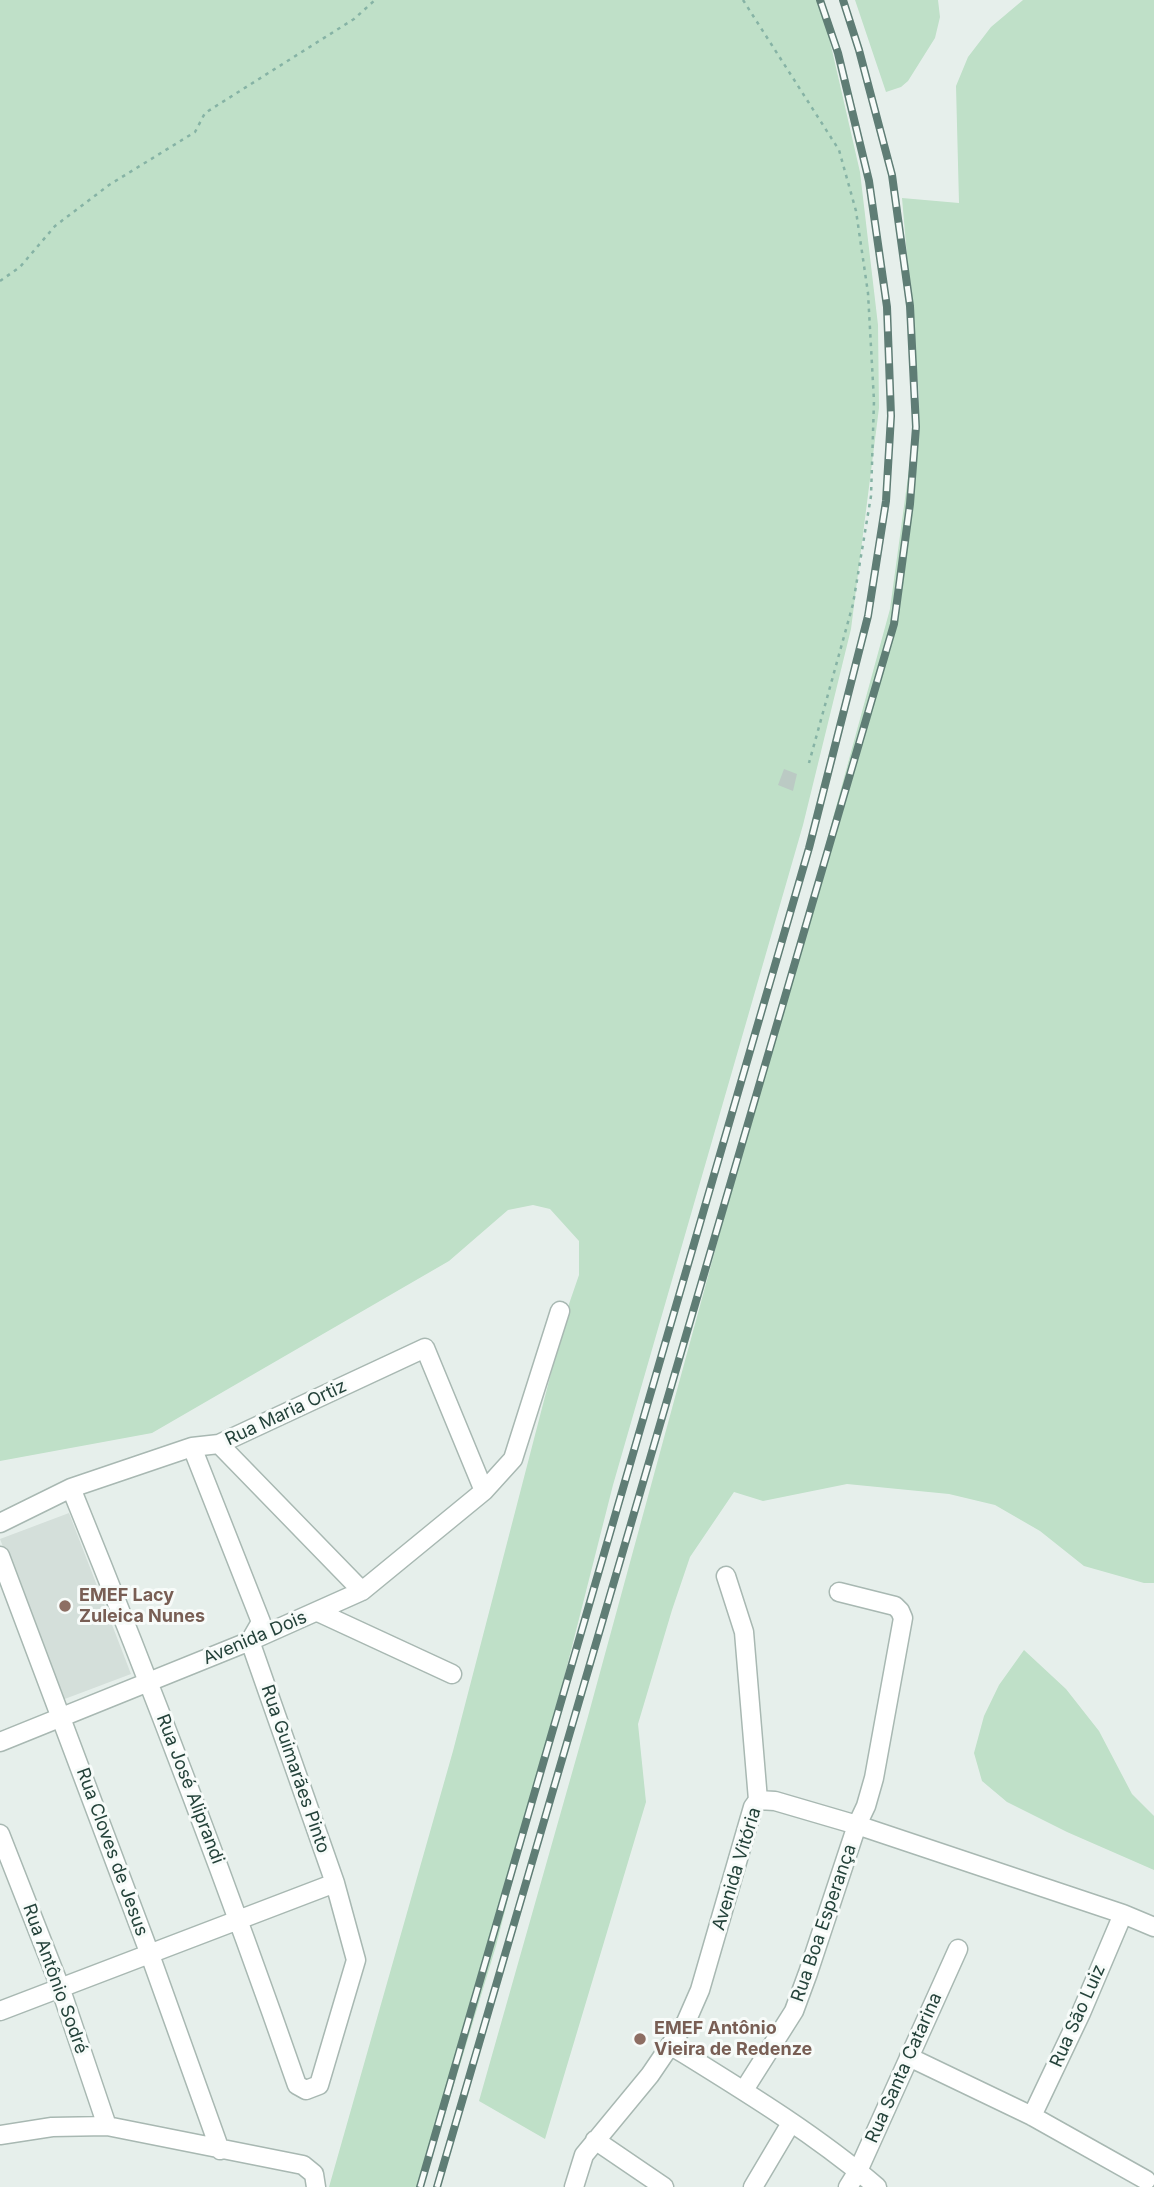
<!DOCTYPE html>
<html>
<head>
<meta charset="utf-8">
<style>
	body { margin:0 }
	canvas { display:block; background:#e6efeb }
</style>
</head>
<body>
<canvas width="1154" height="2187"></canvas>
<script>
const ctx = document.querySelector('canvas').getContext('2d');
ctx.lineJoin = 'round';
function fillPath(path, color) {
  ctx.fillStyle = color;
  ctx.fill(path, 'evenodd');
}
function trace(path, color, width, dash) {
  ctx.strokeStyle = color;
  ctx.lineWidth = width;
  ctx.lineCap = dash ? 'butt' : 'round';
  ctx.setLineDash(dash || []);
  ctx.stroke(path);
}
function write(font, color, halo, rows, align = 'center') {
  ctx.font = font + ' Inter,sans-serif';
  ctx.lineWidth = 6;
  ctx.setLineDash([]);
  ctx.textBaseline = 'middle';
  ctx.strokeStyle = halo;
  ctx.fillStyle = color;
  for (const [text, x, y, turn = 0] of rows) {
    ctx.save();
    ctx.translate(x, y);
    ctx.rotate((+turn || 0) * Math.PI / 180);
    ctx.textAlign = isNaN(turn) ? turn : align;
    if (halo) ctx.strokeText(text, 0, 0);
    ctx.fillText(text, 0, 0);
    ctx.restore();
  }
}
fillPath(new Path2D(`
	M69 1513 131 1674 62 1700 0 1539Z`), '#d4dfda');
fillPath(new Path2D(`
	M0 0H817L829 37 860 172 878 325 879 408 851 629 803 825 613 1485 496 1946 423 2187H329L453 1751 569 1304 579 1275V1241L550 1209 533 1205 508 1210 449 1261 152 1433 0 1461Z
	M855 0H938L940 17 935 38 908 81 901 87 886 92Z
	M1023 0H1154V1583H1144L1084 1566 1040 1531 995 1505 949 1494 847 1484 763 1501 734 1492 690 1557 672 1610 638 1724 646 1802 545 2139 479 2101 587 1720 890 609 919 396 902 198 959 203 956 86 968 57 991 27Z
	M1024 1650 1066 1689 1099 1731 1132 1794 1154 1816V1870L1067 1832 1007 1802 982 1781 974 1753 984 1716 999 1685Z`), '#bfe0c8');
fillPath(new Path2D(`
	M784 769 797 774 793 791 778 785Z`), '#bbcac4');
const street = new Path2D(`
	M219 1444 362 1591
	M71 1488C151 1685 227 1884 297 2085L306 2090 319 2085 356 1960 335 1883 250 1641 261 1622 192 1447
	M0 1523 71 1488 192 1447 219 1444 425 1348 484 1491
	M0 1556 149 1952 220 2150
	M726 1576 744 1632 758 1800
	M318 1612 452 1674
	M0 1742 250 1641 362 1591 484 1491 513 1459 560 1311
	M758 1800 775 1801 857 1825 1123 1914 1154 1927
	M0 1834 60 1987 107 2126
	M0 2011 335 1883
	M670 2045C741 2089 814 2133 877 2187
	M909 2057 1032 2116 1146 2180
	M744 2090 794 2011 808 1973 857 1825 866 1806 874 1778 903 1618 900 1611 895 1606 839 1592
	M1032 2116 1081 2013 1123 1914
	M0 2135 52 2127 107 2126 303 2165 314 2174 316 2187
	M595 2140 664 2187
	M574 2187 584 2155 650 2075 686 2022 700 1990 753 1807 758 1800
	M753 2187 791 2123
	M848 2187 858 2171 958 1949`);
trace(street, '#a8b8b2', 21);
trace(new Path2D(`
	M743 0 839 150 856 211 868 293 874 401 871 496 853 604 809 763
	M0 281 20 267 55 226 109 185 195 132 205 113 354 19 375 0`), '#86b3a5', 2.5, [3.5, 5]);
trace(street, '#fff', 18);
const rail = new Path2D(`
	M420 2187 809 848 868 616 886 501 891 416 887 307 869 181 838 53 820 0
	M437 2187 894 624 910 504 916 427 910 306 892 175 859 50 843 0`);
trace(rail, '#5f7d75', 8);
trace(rail, '#f7fbf9', 5, [16]);
for (const [x, y, r, color] of [
	[65,1606,7,"#8d6e63"],
	[640,2039,7,"#8d6e63"]
]) {
  const dot = new Path2D();
  dot.arc(x, y, r, 0, 2 * Math.PI);
  ctx.fillStyle = color;
  ctx.fill(dot);
  trace(dot, '#f7fbf9', 2.5);
}
write('18px', '#24423a', '#f7fbf9', [
	["Rua Maria Ortiz",286,1413,-25],
	["Avenida Dois",255,1638,-23],
	["Rua Guimarães Pinto",295,1769,71],
	["Rua José Aliprandi",190,1789,69],
	["Rua Cloves de Jesus",112,1852,70],
	["Avenida Vitória",737,1869,-73],
	["Rua Boa Esperança",824,1923,-71],
	["Rua Antônio Sodré",55,1979,70],
	["Rua São Luiz",1078,2016,-66],
	["Rua Santa Catarina",904,2068,-66]
]);
write('bold 18px', '#785e54', '#f7fbf9', [
	["EMEF Lacy",79,1596],
	["Zuleica Nunes",79,1617],
	["EMEF Antônio",654,2029],
	["Vieira de Redenze",654,2050]
], 'left');
</script>
</body>
</html>
